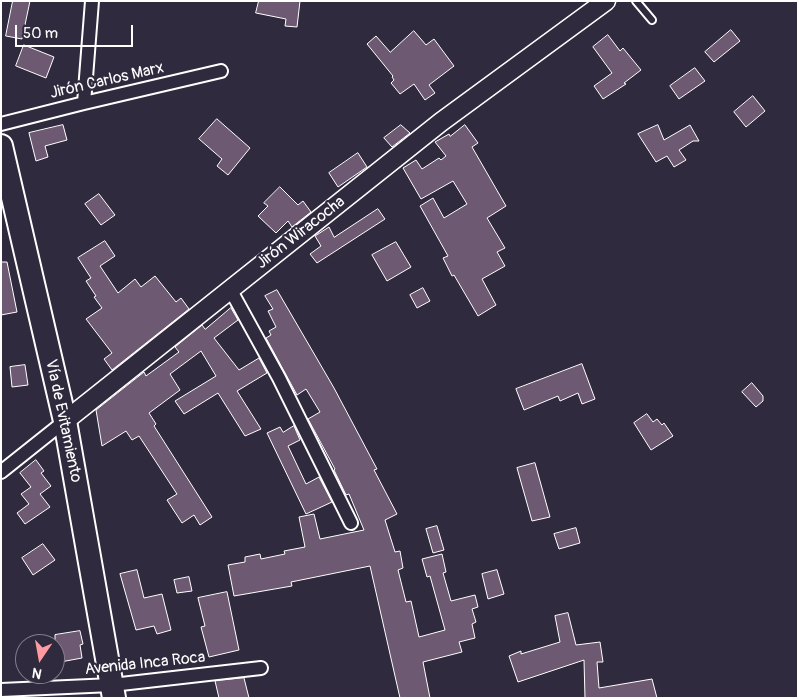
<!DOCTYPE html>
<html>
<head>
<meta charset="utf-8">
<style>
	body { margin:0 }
	#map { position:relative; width:799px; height:699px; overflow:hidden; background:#2f2a3d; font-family:Pangolin,sans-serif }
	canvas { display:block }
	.frame { position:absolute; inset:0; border:2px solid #fff; pointer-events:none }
	.north { position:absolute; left:15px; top:634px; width:50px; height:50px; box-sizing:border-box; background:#2f2a3d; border:1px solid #827f8b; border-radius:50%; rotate:192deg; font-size:14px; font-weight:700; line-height:20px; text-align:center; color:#fff }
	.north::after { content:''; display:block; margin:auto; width:18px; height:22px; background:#ff9aa2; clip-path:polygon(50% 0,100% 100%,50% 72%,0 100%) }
	.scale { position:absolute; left:15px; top:25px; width:118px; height:22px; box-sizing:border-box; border:2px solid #fff; border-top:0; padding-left:6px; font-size:15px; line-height:18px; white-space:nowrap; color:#fff; -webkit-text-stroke:4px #2f2a3d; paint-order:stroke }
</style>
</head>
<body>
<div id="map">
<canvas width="799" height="699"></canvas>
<div class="frame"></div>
<div class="north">N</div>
<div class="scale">50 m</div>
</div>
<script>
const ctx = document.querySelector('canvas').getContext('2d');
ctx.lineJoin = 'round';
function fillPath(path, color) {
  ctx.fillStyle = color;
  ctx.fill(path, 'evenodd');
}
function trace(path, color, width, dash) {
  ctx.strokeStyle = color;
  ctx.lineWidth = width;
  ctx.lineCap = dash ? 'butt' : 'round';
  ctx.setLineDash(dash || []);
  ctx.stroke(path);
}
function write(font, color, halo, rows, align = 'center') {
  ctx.font = font + ' Pangolin,sans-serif';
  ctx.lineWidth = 4.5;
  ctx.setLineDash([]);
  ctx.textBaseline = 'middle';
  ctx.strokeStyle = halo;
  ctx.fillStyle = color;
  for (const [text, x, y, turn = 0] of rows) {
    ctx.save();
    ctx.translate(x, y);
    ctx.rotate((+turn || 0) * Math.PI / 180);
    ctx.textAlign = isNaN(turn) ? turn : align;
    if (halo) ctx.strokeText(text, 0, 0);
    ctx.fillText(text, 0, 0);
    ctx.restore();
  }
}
const building = new Path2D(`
	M13 1H30L22 39 6 36Z
	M259 1H300L297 27 285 26 286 19 256 13Z
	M731 30 740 41 714 62 705 52Z
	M414 31 426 45 434 39 454 66 429 85 435 93 425 100 414 84 400 94 391 83 394 80 392 77 393 76 367 44 376 36 390 52Z
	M608 35 620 51 623 48 641 70 624 83 626 84 603 99 594 86 612 73 593 47Z
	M24 45 54 57 46 78 16 66Z
	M695 68 705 81 679 99 670 86Z
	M753 96 765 111 746 127 734 112Z
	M217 119 250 148 228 175 217 166 222 159 199 139Z
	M63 125 67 140 45 146 48 157 36 161 29 133Z
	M401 125 410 133 392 147 384 138Z
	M465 125 478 143 472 147 506 206 487 218 505 248 497 252 505 266 482 279 496 305 478 316 454 275 452 276 443 258 448 256 420 206 433 198 444 218 467 204 453 181 421 199 403 168 416 160 422 169 439 158 441 160 446 156 435 142 449 134 450 136Z
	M658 125 664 140 690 125 699 141H693L679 150 686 160 674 167 667 156 656 162 638 134Z
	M358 153 367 167 338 187 329 173Z
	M280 187 298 205 303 201 311 212 292 227 288 221 276 233 258 216 268 206 264 203Z
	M99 194 115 215 101 225 85 204Z
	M378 209 385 219 317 263 310 254 321 246 315 236 329 227 334 237Z
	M105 241 115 256 100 266 118 293 135 279 141 287 155 276 176 302 181 298 189 309 112 370 104 359 112 353 86 319 102 308 94 297 96 296 86 281 91 278 78 258Z
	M396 242 411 267 387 281 372 255Z
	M1 262H7L17 312 1 315Z
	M423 288 430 301 417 308 410 295Z
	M277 290 334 388 377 469 374 470 397 514 385 520 395 552 400 551 403 568 398 570 406 602 411 601 419 637 445 630 430 576 427 577 422 559 442 554 446 572 443 573 451 601 475 595 478 607 472 609 476 622 472 624 475 638 459 642 462 652 423 662 430 698H400L370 566 291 582 292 586 234 596 228 565 245 562V557L260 554 261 559 285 554 284 551 305 547 299 517 314 514 320 539 364 530 349 494 346 495 334 470 335 469 308 419 320 412 306 389 297 395 266 338 271 335 269 331 276 327 268 311 273 309 265 296Z
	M231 308 238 320 214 338 239 370 259 358 267 373 237 391 261 429 245 436 218 393 184 414 175 401 216 376 201 351 170 374 180 390 149 413 156 424 154 426 212 517 200 525 194 515 182 523 167 500 177 494 139 436 132 440 126 431 102 446 96 410 144 372 146 376 179 352 175 347 202 325 205 329Z
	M582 364 595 399 582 404 578 393 560 401 558 396 524 410 516 389Z
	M25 365 28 385 12 387 10 367Z
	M752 383 763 396V401L756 407 742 392Z
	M647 414 653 422 657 419 662 425 664 423 673 436 651 450 634 423Z
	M294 426 300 440 288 446 306 484 319 477 332 502 306 514 267 433 280 427 283 432Z
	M36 460 44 471 41 473 51 486 40 494 50 507 25 524 17 513 29 504 21 494 31 487 20 473Z
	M535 463 550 517 532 521 517 468Z
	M437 526 444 550 433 553 426 529Z
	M576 528 580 543 559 549 554 534Z
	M43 544 55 560 33 575 22 558Z
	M137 570 144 598 162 594 171 630 157 634 154 626 136 630 120 574Z
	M497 570 504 594 488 599 482 574Z
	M189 577 192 591 177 593 174 580Z
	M227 592 239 650 209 657 201 627 205 626 198 598Z
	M568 613 576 645 600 642 603 662H597L599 688 652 679 657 698H585L584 660 518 682 509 656 521 651V654L560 642 555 616Z
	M80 631 83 644 80 645 82 658 55 663V635Z
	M244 678 249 698H219L215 681Z`);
fillPath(building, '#6d5a72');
trace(building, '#fff', 1);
const lane = new Path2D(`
	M636 1 652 20`);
const street = new Path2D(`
	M84 103 92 1
	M1 124 84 103 221 71
	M230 289 279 378 351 523
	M1 472 65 421
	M1 690 112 685 261 668`);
const secondary = new Path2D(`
	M65 421 441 122 606 1`);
const highway = new Path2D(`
	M1 146 65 421 114 698`);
trace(lane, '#fff', 10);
trace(street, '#fff', 16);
trace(secondary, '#fff', 21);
trace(highway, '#fff', 26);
trace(lane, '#2f2a3d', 6);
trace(street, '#2f2a3d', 12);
trace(secondary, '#2f2a3d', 18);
trace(highway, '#2f2a3d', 22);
write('16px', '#fff', '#2f2a3d', [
	["Jirón Carlos Marx",107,81,-13],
	["Jirón Wiracocha",301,233,-38],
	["Vía de Evitamiento",63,421,78],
	["Avenida Inca Roca",145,664,-6]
]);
</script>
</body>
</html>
